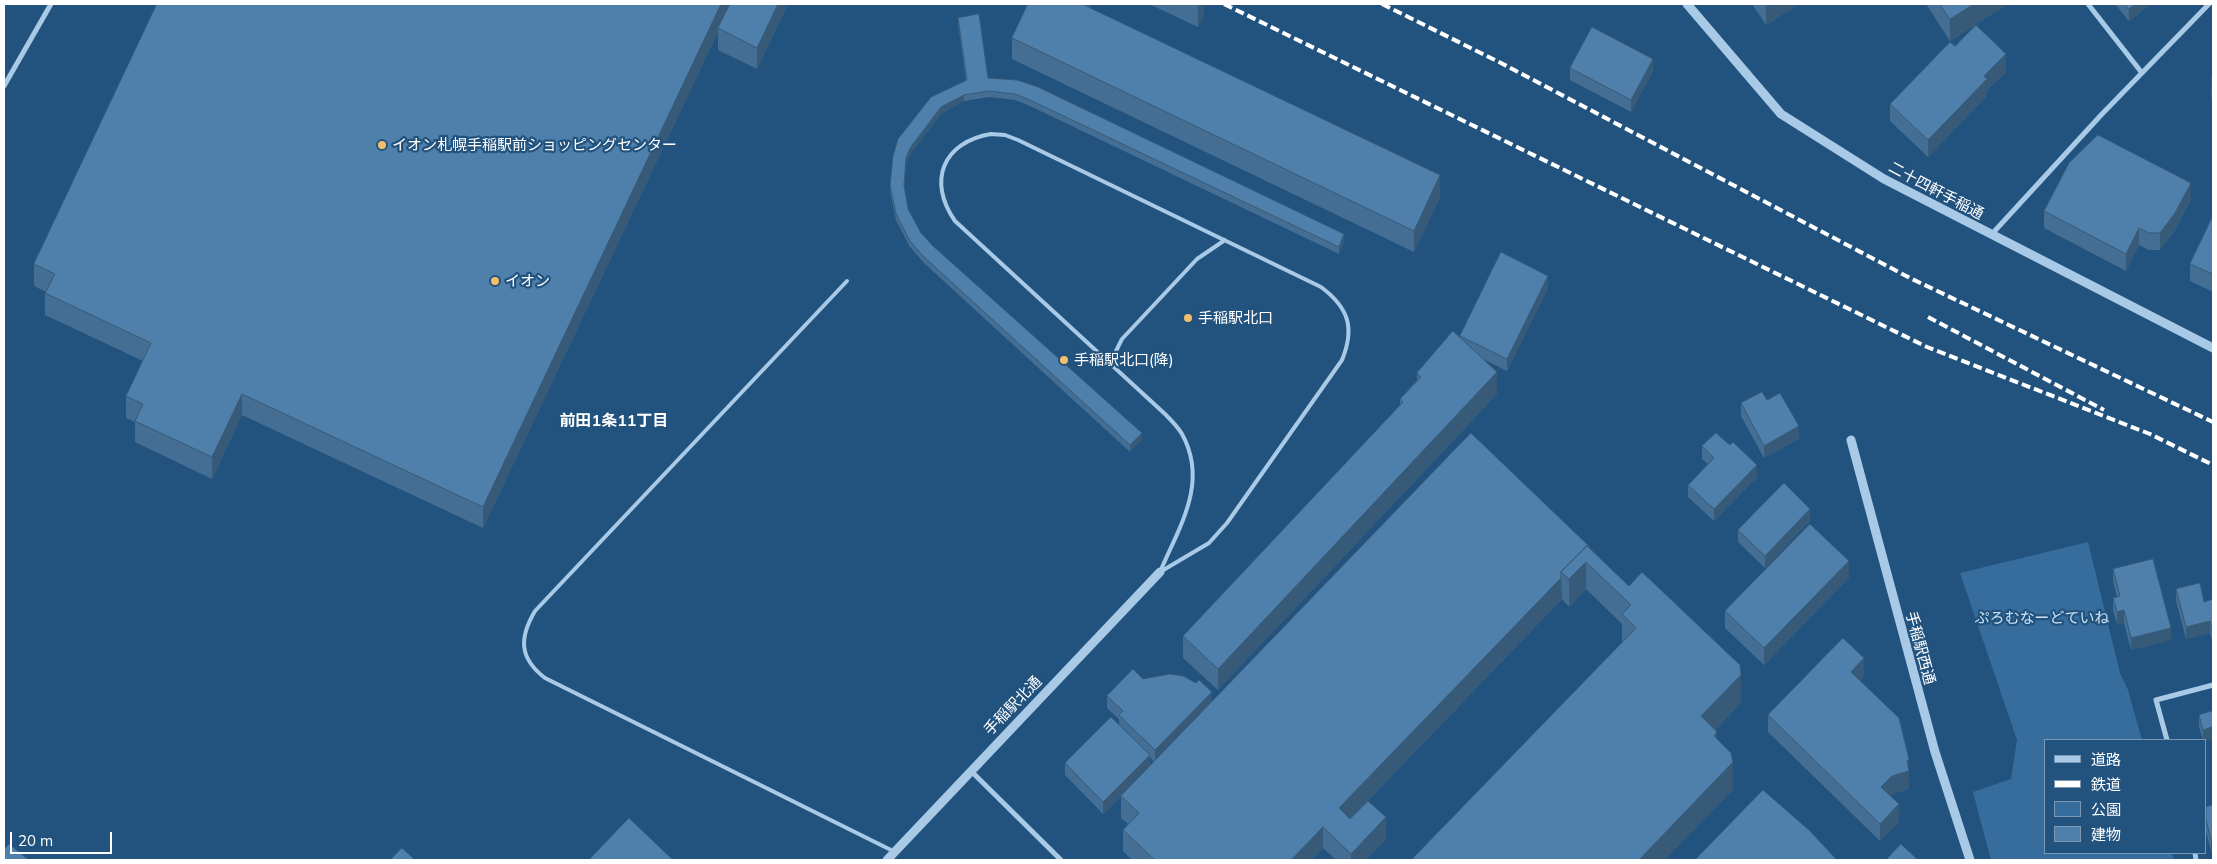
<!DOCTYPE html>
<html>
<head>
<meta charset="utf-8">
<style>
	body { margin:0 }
	#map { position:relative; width:2217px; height:864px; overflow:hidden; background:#22537f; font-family:Mulish,"Noto Sans JP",sans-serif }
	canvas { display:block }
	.frame { position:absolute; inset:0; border:5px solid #fff; pointer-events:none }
	.legend { position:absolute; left:2044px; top:739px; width:162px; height:115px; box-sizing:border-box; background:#22537f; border:1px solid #7a98b2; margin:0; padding:6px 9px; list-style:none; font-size:15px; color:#fff }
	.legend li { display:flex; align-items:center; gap:10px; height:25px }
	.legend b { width:25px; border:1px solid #7a98b2 }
	.scale { position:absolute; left:10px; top:832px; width:102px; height:22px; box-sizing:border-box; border:2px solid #fff; border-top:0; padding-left:6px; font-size:15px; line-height:18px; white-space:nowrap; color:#fff; -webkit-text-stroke:4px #22537f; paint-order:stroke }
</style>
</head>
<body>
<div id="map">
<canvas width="2217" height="864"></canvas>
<div class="frame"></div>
<ul class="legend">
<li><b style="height:6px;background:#a8cae7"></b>道路</li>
<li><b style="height:6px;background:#fff"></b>鉄道</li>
<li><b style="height:14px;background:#366d9d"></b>公園</li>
<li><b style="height:14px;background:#4f80ab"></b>建物</li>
</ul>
<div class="scale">20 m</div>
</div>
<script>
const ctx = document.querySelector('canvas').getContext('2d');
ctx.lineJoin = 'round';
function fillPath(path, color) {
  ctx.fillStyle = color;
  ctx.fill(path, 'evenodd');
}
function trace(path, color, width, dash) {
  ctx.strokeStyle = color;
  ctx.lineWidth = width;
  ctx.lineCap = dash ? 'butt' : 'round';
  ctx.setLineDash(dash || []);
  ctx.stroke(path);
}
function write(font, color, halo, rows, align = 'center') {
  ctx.font = font + ' Mulish,"Noto Sans JP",sans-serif';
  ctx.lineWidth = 4.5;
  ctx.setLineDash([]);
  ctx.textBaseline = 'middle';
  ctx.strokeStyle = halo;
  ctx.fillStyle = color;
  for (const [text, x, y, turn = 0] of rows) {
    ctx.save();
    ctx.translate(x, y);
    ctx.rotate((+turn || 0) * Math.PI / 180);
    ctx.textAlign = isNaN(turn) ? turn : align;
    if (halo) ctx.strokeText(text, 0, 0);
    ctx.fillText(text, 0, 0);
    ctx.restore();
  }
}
fillPath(new Path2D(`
	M2088 542 2120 673 2128 690 2142 740H2046V853H2172L2174 860H1991L1973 792 2011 779 2017 740 1960 573Z`), '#366d9d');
trace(new Path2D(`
	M991 134 1005 135 1018 140 1321 287C1349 308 1355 328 1342 360L1227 523 1209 543 1160 572C1179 527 1209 483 1182 434 1178 427 1171 420 1165 414L955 221C927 181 943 142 991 134Z
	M847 281 535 611C519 638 519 658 545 678L895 852
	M1114 366 1116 351 1122 339 1197 259 1225 240`), '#a8cae7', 4);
trace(new Path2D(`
	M2088 4 2142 73
	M4 86 51 4
	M1991 235 2102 114 2209 4
	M2167 740 2156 700 2213 685
	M971 771 1061 860
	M2195 853 2196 860`), '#a8cae7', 5);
trace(new Path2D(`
	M1687 4 1781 114 1884 179 2213 348
	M1851 440 1935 752 1970 860
	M887 860 1160 572`), '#a8cae7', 9);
trace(new Path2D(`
	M1224 4 1927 347 2150 434 2213 465
	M1382 4 1501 63 1910 278 2213 422
	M1928 317 2104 410`), '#fff', 4, [9, 4]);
fillPath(new Path2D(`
	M157 4H788L757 69 718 50V32L483 528 242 415 212 479 135 442V422L126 418V396L143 361 45 315V293L46 292 34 286V264Z
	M1028 4H1092L1090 8 1440 197 1414 252 1012 59V38Z
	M1149 4H1204V15L1198 27Z
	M1752 4H1799L1766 25Z
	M1926 4H2008L1950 41Z
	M2115 4H2151L2129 21Z
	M958 18 988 78 1344 241 1339 254 1030 106 1015 100 989 97 964 101 941 114 910 154 906 165 904 187 908 209 921 233 933 246 1142 439 1130 452 924 263 910 247 896 220 890 192 893 156 966 81 958 24Z
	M1955 46 2006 72 1987 90V96L1928 157 1890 121V104Z
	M1570 68 1653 71 1631 112 1570 80Z
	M2213 73V110L2211 92V80Z
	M2191 200 2175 230 2160 250H2149L2139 245 2126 271 2044 228V211Z
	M2213 218V292L2190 281V264Z
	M1548 288 1507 371 1483 359 1497 394 1218 690 1183 658V636L1400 405V399L1417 380V373L1460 338V336Z
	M1767 400 1799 439 1764 458 1741 416V403Z
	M1730 445 1757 477 1714 521 1688 497V485L1708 464 1702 459V446Z
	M1810 521 1765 568 1738 542V530Z
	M1591 549 1741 703 1715 730 1717 740 1733 790 1622 642V624L1586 589 1569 607 1562 599 1350 819 1386 839 1366 860H1336L1323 848 1312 860H1132L1123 851V830L1128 824 1121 818V796L1127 790 1103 814 1065 775V763L1119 725V719L1107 708V696L1143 679 1212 702ZM1150 757 1154 762 1150 766Z
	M2113 569 2171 640 2131 650 2124 623 2117 624 2113 610V598L2117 597 2113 581Z
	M1849 578 1764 665 1725 628V611Z
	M2176 589 2204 602 2213 599V645L2210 633 2186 639 2176 601Z
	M1864 676 1860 680 1909 770V789L1892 794 1890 796 1899 822 1880 841 1768 732V715Z
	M2213 711V746L2212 740 2206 741V740H2203L2199 727V715Z
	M2213 805 2211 851 2206 832V807Z`), '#446e93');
fillPath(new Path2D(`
	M721 4H731L718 28V32L483 528V507Z
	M778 4H788L757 69V48Z
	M1087 4H1092L1087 15Z
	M1199 4H1204V15L1198 27V5Z
	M1766 4H1799L1766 25Z
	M1974 4H2008L1950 41V19Z
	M2135 4H2151L2129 21V9Z
	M2006 54V72L1987 90V96L1928 157V140L1984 76Z
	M1653 59V71L1631 112V100Z
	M964 95V101L941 114 910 154 906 165 904 191 906 158 910 148 941 107Z
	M1440 175V197L1414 252V231Z
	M2191 183V200L2175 230 2160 250V233Z
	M2139 228V245L2126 271V254Z
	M1344 234V241L1339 254V247Z
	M1548 276V288L1507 371V359Z
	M1497 372V394L1218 690V669Z
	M242 394V415L212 479V457Z
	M1799 426V439L1764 458V446Z
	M1142 433V439L1130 452V445Z
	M1757 465V477L1714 521V509Z
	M1810 509V521L1765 568V556Z
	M1591 548V567L1586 562V589L1569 607V579Z
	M1849 561V578L1764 665V648Z
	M1561 578 1562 599 1339 830V808Z
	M2124 610V623L2117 624V612Z
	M2210 621V633L2186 639V627Z
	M2171 628V640L2131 650V638Z
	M1864 658V676L1851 689V672Z
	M1741 675V703L1701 744V716Z
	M1212 692V705L1155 763V750Z
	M2212 727V740L2206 741V740H2203V730Z
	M1717 732V759L1714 736Z
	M1150 755V767L1103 814V802Z
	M1909 759V789L1892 794 1881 804V787Z
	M1733 762V790L1665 860H1639Z
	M1899 804V822L1880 841V824Z
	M1386 817V839L1366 860H1351V854Z
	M1323 827V848L1312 860H1291Z
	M2211 839H2213V851H2211Z`), '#375a78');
const building = new Path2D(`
	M157 4H721L483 507 242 394 212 457 135 421 143 404 126 396 151 343 45 293 55 274 34 264Z
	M730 4H778L757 48 718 28Z
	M1028 4H1082L1440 175 1414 231 1012 38Z
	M1940 4H1974L1950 19Z
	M2125 4H2135L2129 9Z
	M979 14 988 78 1017 80 1038 87 1344 234 1339 247 1030 100 1015 94 989 91 964 95 941 107 910 148 906 158 904 185 908 209 921 233 933 246 1142 433 1130 445 924 257 910 241 896 214 890 185 893 156 898 139 931 97 967 80 958 18Z
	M1976 25 2006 54 1984 76 1987 79 1928 140 1890 104 1950 42 1955 46Z
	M1592 27 1653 59 1631 100 1570 68Z
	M2213 73V98L2211 80Z
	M2098 135 2191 183 2175 213 2160 233H2149L2139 228 2126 254 2044 211 2069 163Z
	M2212 218H2213V274L2190 264Z
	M1501 252 1548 276 1507 359 1460 336Z
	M1453 331 1497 372 1218 669 1183 636 1403 402 1400 399 1421 377 1417 373Z
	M1762 392 1767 400 1780 393 1799 426 1764 446 1741 403Z
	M1471 433 1591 548H1590L1587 546 1561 572V578L1339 808 1350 819 1368 801 1386 817 1351 854 1323 827 1291 860H1155L1123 830 1139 813 1121 796Z
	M1716 433 1730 445 1733 442 1757 465 1714 509 1688 485 1714 458 1702 446Z
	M1784 483 1810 509 1765 556 1738 530Z
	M1810 524 1849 561 1764 648 1725 611Z
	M1587 546 1629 586 1642 572 1740 665 1741 675 1701 716 1717 732 1714 736 1731 753 1733 762 1639 860H1411L1636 628 1622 614 1631 605 1586 562 1569 579 1561 572Z
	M2153 559 2171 628 2131 638 2124 610 2117 612 2113 598 2120 596 2113 569Z
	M2200 583 2204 602 2213 599V633L2210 621 2186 627 2176 589Z
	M1843 638 1864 658 1851 672 1899 718 1909 759 1907 761 1909 771 1892 776 1881 787 1899 804 1880 824 1768 715Z
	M1133 669 1143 679 1170 674 1183 676 1196 683 1199 680 1212 692 1155 750 1119 715 1123 711 1107 696Z
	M2213 711V733L2212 727 2203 730 2199 715Z
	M1111 717 1150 755 1103 802 1065 763Z
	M1763 790 1809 830 1837 860H1695Z
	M2213 805V839H2211L2206 820V807Z
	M629 818 673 860H589Z
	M9 844 29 860H4V850Z
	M1901 844 1918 860H1886Z
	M402 848 415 860H390Z`);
fillPath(building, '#4f80ab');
trace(building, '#375a78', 1);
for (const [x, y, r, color] of [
	[382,145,5,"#f3bf6a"],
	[495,281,5,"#f3bf6a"],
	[1188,318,5,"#f3bf6a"],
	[1064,360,5,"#f3bf6a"]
]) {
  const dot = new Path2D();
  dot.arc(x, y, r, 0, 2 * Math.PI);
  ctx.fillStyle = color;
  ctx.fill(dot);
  trace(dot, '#22537f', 2);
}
write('15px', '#fff', '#22537f', [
	["イオン札幌手稲駅前ショッピングセンター",392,145],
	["イオン",505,281],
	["手稲駅北口",1198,318],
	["手稲駅北口(降)",1074,360]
], 'left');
write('15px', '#fff', '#22537f', [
	["二十四軒手稲通",1936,191,28],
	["手稲駅西通",1920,648,75],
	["手稲駅北通",1013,706,-46]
]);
write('15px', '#cbe2f5', '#22537f', [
	["ぷろむなーどていね",2042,618]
]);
write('bold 16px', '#fff', '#22537f', [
	["前田1条11丁目",614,421]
]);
</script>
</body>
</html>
